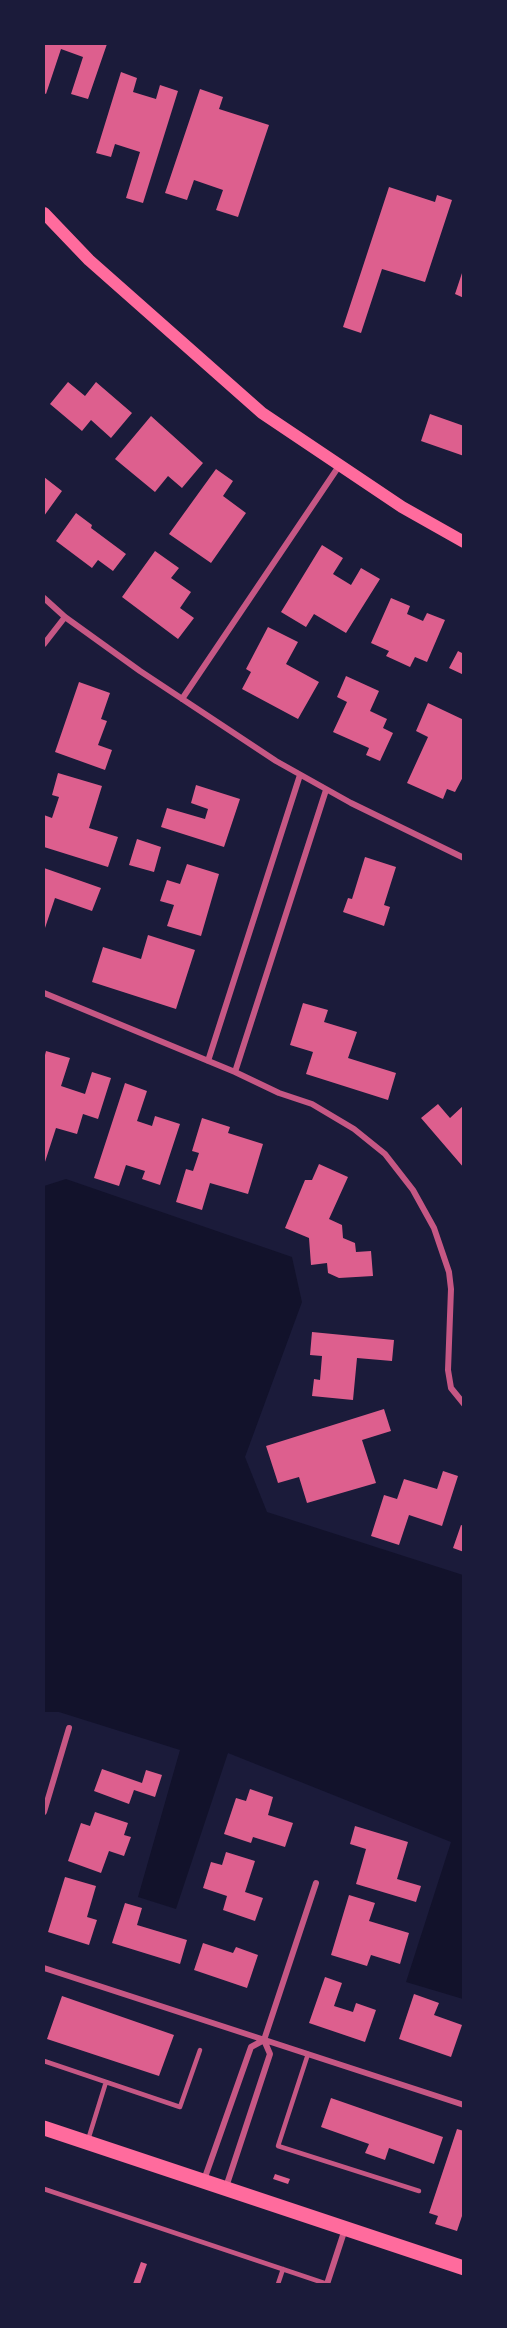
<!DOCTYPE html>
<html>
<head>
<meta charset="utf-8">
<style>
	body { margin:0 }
	#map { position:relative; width:507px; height:2328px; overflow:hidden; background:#1b1b3a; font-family:"Libre Baskerville",serif }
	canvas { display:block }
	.frame { position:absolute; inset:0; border:45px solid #1b1b3a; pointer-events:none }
</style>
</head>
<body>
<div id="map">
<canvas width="507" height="2328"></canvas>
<div class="frame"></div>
</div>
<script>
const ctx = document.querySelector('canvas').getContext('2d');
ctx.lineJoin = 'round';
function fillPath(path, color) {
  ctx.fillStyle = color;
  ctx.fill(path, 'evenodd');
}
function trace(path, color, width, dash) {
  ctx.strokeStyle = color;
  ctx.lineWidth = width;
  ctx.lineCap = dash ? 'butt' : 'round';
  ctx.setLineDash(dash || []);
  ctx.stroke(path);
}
fillPath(new Path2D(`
	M66 1179 292 1257 302 1302 245 1457 267 1512 463 1575V1999L406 1982 451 1842 228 1753 176 1909 138 1897 180 1750 59 1712H44V1186Z`), '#12122b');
fillPath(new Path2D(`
	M44 44H107L88 99 71 94 83 57 61 49 46 94 44 93Z
	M121 72 137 78 133 92 156 99 160 85 178 91 143 203 126 198 140 152 115 144 111 157 96 153Z
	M200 89 223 97 219 109 269 125 238 217 216 210 223 190 194 180 187 200 165 193Z
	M389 187 435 202 437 195 452 200 425 282 382 269 361 333 343 327Z
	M463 270H464V298L455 294Z
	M68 382 85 396 96 382 132 413 111 438 91 420 82 431 50 404Z
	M430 414 464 426V456L421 441Z
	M151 416 203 463 182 488 168 476 155 492 115 459Z
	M216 469 233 481 223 496 246 513 211 563 169 534Z
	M44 477 62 491 44 516Z
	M76 513 92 525 91 528 126 554 113 571 98 560 92 568 56 541Z
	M322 545 343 558 333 574 351 585 361 568 380 579 346 633 314 614 306 627 281 612Z
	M155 551 179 568 171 578 191 592 180 608 194 618 178 639 122 597Z
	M391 598 410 606 407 614 423 621 427 613 445 620 427 662 415 657 410 667 386 656 389 651 371 643Z
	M268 627 298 642 286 664 319 682 298 719 242 689 251 672 246 669Z
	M458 651 464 654V675L449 668Z
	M346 676 379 691 370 711 387 719 383 728 393 733 380 761 366 755 369 748 333 732 347 702 337 697Z
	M79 682 110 693 101 719 107 721 98 745 112 750 105 770 55 752Z
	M428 703 464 720V775L455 792 447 789 443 799 407 783 428 737 416 731Z
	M58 773 102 786 89 828 118 837 108 867 44 847V815L52 818 59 797 52 795Z
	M196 785 240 799 224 847 161 827 167 808 205 819 208 809 191 803Z
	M137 839 161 847 154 872 129 865Z
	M365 857 396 867 384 905 390 907 384 926 343 912 348 898 352 899Z
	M187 864 219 874 201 936 167 926 174 905 160 901 167 880 180 884Z
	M44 868 101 888 92 911 55 898 44 931Z
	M148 935 195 950 176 1009 92 982 103 947 141 959Z
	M303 1003 328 1010 324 1022 357 1032 348 1058 396 1073 388 1100 306 1074 313 1052 290 1045Z
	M46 1051 70 1058 61 1086 85 1094 92 1072 111 1078 98 1119 83 1114 77 1134 56 1128 44 1165V1059Z
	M125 1083 147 1091 137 1121 152 1126 155 1116 180 1124 160 1185 142 1179 145 1171 126 1165 119 1186 94 1178Z
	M438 1104 450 1118 464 1105V1168L421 1118Z
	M202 1118 230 1127 228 1133 263 1144 248 1194 210 1183 202 1210 176 1202 186 1169 193 1171 199 1153 192 1151Z
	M319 1164 348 1177 329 1219 342 1225 343 1238 355 1243 356 1252 371 1251 373 1276 339 1278 328 1273 327 1263 311 1265 309 1238 285 1228 305 1180H312Z
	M312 1332 394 1340 392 1361 357 1358 353 1400 312 1396 314 1379 320 1380 322 1356 310 1355Z
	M384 1409 391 1431 362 1440 376 1483 307 1503 299 1477 278 1483 266 1446Z
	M443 1471 458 1476 442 1526 409 1515 399 1545 371 1536 384 1495 397 1499 404 1479 437 1489Z
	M461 1525 464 1526V1552L453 1548Z
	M102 1769 142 1783 146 1770 162 1775 155 1797 134 1790 129 1804 94 1791Z
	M250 1789 273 1797 268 1815 293 1823 285 1847 253 1837 251 1843 224 1834 236 1798 246 1801Z
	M95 1812 128 1823 124 1835 131 1837 124 1856 109 1851 101 1873 68 1861 81 1823 90 1826Z
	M355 1826 408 1842 397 1879 421 1886 416 1902 356 1884 366 1849 350 1844Z
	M226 1852 255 1861 245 1892 263 1898 255 1921 223 1910 227 1896 203 1888 211 1862 222 1865Z
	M65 1877 96 1886 87 1917 97 1920 89 1945 48 1932Z
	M349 1895 375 1903 369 1921 409 1933 400 1964 371 1955 367 1966 331 1955Z
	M125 1903 142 1908 137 1925 187 1940 180 1964 112 1943Z
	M203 1943 233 1953 236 1947 258 1955 247 1988 194 1970Z
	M325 1977 342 1983 334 2006 353 2012 356 2003 376 2010 365 2042 309 2023Z
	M414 1994 439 2003 434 2015 462 2025 451 2057 399 2039Z
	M62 1996 174 2035 159 2076 47 2039Z
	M331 2098 443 2137 434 2164 389 2148 385 2160 365 2153 369 2144 321 2127Z
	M457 2129 464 2131V2210L457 2231 435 2224 438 2216 429 2213Z
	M275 2174 290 2179 288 2184 273 2179Z
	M141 2262 147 2264 140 2284H133Z`), '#dd5f8e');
trace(new Path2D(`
	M308 2054 278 2146 419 2191
	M44 2061 180 2107 200 2050
	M88 2140 106 2082
	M44 2189 327 2284
	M278 2284 283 2269`), '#c65784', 4.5);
trace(new Path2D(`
	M44 598 65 617 140 671 276 761 351 803 464 858
	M44 644 65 617
	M182 699 339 466
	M44 993 235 1072 279 1093 312 1104 354 1129 385 1154 413 1190 434 1228 449 1272 451 1289 448 1370 451 1388 464 1404
	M208 1061 300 775
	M235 1072 326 790
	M44 1812 69 1728
	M44 1968 464 2105
	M204 2180 251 2047 264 2040
	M226 2187 270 2054 264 2040 316 1883
	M327 2284 345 2229`), '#c65784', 6);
trace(new Path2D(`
	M44 213 89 260 262 413 402 507 464 542`), '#ff6b9d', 12);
trace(new Path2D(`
	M44 2128 464 2268`), '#ff6b9d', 15);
</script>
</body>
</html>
